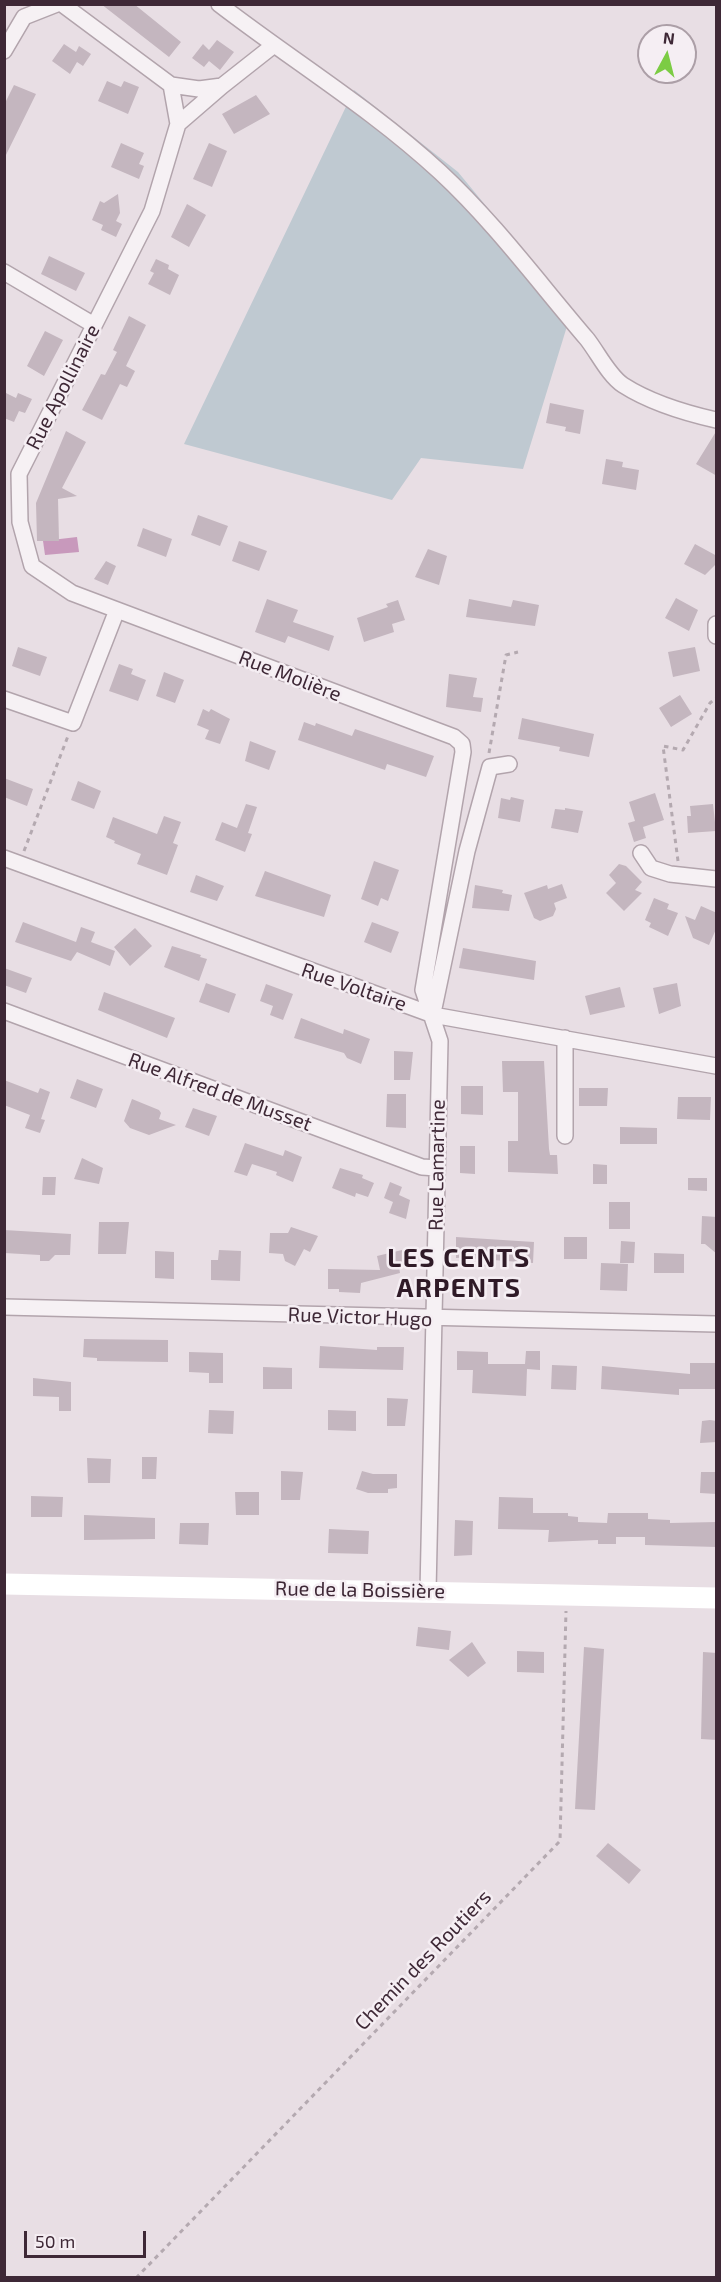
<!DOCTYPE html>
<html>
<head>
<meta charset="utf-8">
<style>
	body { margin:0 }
	#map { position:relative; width:721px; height:2282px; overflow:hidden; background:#e8dee4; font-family:"Exo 2",sans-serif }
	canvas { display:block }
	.frame { position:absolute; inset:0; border:6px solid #3e2836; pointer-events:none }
	.north { position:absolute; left:637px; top:24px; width:60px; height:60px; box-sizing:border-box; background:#f5eef3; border:2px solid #ac9fa7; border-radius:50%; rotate:7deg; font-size:16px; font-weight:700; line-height:24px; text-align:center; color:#3e2836 }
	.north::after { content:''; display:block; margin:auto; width:21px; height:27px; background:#7ccc44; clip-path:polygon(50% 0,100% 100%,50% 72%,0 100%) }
	.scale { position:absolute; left:24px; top:2231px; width:122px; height:27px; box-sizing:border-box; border:3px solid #3e2836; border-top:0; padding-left:8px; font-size:18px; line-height:21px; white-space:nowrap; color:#3e2836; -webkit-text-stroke:4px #f5eef3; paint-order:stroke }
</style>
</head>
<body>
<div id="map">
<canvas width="721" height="2282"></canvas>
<div class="frame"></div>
<div class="north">N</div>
<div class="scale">50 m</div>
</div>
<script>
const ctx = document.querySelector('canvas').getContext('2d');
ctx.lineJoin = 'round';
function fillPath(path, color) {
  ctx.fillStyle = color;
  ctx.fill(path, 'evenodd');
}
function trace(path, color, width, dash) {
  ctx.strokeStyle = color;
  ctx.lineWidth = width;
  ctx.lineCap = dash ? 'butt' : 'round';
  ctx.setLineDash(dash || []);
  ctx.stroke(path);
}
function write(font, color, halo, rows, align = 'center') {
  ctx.font = font + ' "Exo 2",sans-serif';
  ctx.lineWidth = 5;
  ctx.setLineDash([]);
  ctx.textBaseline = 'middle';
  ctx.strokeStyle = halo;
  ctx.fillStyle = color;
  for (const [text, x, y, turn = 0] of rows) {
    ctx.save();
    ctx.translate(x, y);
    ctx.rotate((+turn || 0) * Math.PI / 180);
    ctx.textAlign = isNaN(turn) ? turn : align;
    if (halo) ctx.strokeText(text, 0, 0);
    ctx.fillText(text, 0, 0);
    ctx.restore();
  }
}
fillPath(new Path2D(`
	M354 90 458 172 572 310 523 469 421 458 392 500 184 444Z`), '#bfc9d1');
fillPath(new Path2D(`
	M77 537 79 552 45 555 43 541Z`), '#c899bc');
fillPath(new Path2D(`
	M101 4H134L181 42 169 57Z
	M217 40 234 52 220 70 209 61 204 67 192 58 203 44 209 50Z
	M64 44 76 52 79 46 91 54 83 66 77 62 70 74 52 61Z
	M107 81 121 87 124 81 139 87 128 114 98 101Z
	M14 85 36 94 4 159V105Z
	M256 95 270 114 234 134 222 114Z
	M121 143 144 153 139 164 144 166 139 179 111 167Z
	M209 143 227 151 212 187 193 179Z
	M118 194 120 213 116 221 122 224 116 237 101 230 103 225 92 220 100 201 104 203Z
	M187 204 206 215 189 247 171 237Z
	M49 256 85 273 76 291 41 274Z
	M156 259 169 265 168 269 179 275 170 295 148 284 154 273 150 271Z
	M129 316 146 325 126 366 135 371 127 387 120 384 102 420 82 410 101 374 105 375 117 352 113 350Z
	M45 331 63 340 44 376 27 366Z
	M4 392 16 398 18 393 32 399 25 413 19 411 14 422 4 418Z
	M550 403 584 410 580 434 565 431 566 427 546 423Z
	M717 430V476L696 464Z
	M66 431 86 442 62 488 77 496 58 499 59 541H37L36 503Z
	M606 459 623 462 622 467 639 470 636 490 602 484Z
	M198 515 228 526 220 546 191 535Z
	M143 528 172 539 166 557 137 546Z
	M239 541 267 551 259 571 232 561Z
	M695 544 717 556V563L705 575 684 564Z
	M428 549 447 556 439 585 415 577Z
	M106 561 116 566 108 585 94 579Z
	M676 598 698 610 689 631 665 618Z
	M267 599 298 610 293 622 334 636 329 651 288 636 285 643 255 632Z
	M469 599 511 607 513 600 539 605 535 626 466 617Z
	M398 600 405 620 392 624 394 632 364 642 357 618 388 607 386 604Z
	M18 647 47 657 40 676 12 666Z
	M695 647 700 671 673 677 668 652Z
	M119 664 133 669 131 674 146 680 138 701 109 691Z
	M164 672 184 680 175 703 156 696Z
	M449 674 477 678 473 697 483 698 481 712 446 707Z
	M680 695 692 714 671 727 659 708Z
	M203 709 209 712 211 709 230 719 220 744 205 739 209 730 197 725Z
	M522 718 594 734 589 757 559 751 560 747 518 739Z
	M304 722 315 726 316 723 352 736 355 729 434 756 426 777 387 764 385 770 298 740Z
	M250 741 276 751 269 770 245 761Z
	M4 778 33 789 27 806 4 797Z
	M78 781 101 791 94 809 71 800Z
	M655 793 664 820 643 827 646 838 634 842 628 823 635 821 629 802Z
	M511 797 524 800 520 822 498 818 501 798 510 800Z
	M246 804 257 807 248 833 252 834 245 852 215 840 222 822 237 828Z
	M713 804 716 831 688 833 687 816H691L690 806Z
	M565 808 583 811 578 833 551 828 555 809 565 810Z
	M164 816 181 822 173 843 178 845 167 875 137 864 141 854 114 843 115 841 106 837 113 817 157 834Z
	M374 861 399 870 388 901 381 898 378 906 361 899Z
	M619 864 626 866 642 882 635 890 642 893 624 911 606 893 616 883 609 875Z
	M265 871 331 895 324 917 255 896Z
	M196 875 224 886 217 901 190 892Z
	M562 884 567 898 554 903 556 909 553 916 540 921 534 918 524 893 547 885 548 889Z
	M475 885 503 890 502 893 512 895 509 911 472 908Z
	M654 898 669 904 667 909 678 913 668 936 649 927 651 923 645 920Z
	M701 906 717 913V927L709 945 693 938 685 916 695 920Z
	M23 922 76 942 81 927 95 932 91 942 115 951 110 966 77 952 71 961 15 942Z
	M372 922 399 932 391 953 364 942Z
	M135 928 152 946 130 966 114 947Z
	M172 946 201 955 200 957 207 959 199 981 164 967Z
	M463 948 536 961 534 980 459 968Z
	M4 968 32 978 26 993 4 985Z
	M206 983 236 994 229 1013 199 1002Z
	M677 983 681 1006 659 1014 653 988Z
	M266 984 293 994 283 1020 270 1015 273 1006 260 1001Z
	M620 987 625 1007 590 1015 585 996Z
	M104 992 175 1018 167 1038 98 1010Z
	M301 1018 343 1034 344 1029 370 1039 361 1064 347 1058 344 1053 294 1038Z
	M394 1051 413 1052 410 1080H394Z
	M502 1061H544L549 1149 550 1155H557L558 1174 508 1172V1141H518V1092H503Z
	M77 1079 103 1089 96 1108 70 1098Z
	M4 1080 38 1093 40 1088 50 1092 41 1119 45 1120 40 1133 25 1128 30 1115 4 1105Z
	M461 1086H483V1115L461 1114Z
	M579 1088H608L607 1106H579Z
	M387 1094H406V1128L386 1127Z
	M678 1097H711L710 1120 677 1119Z
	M132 1099 159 1110 161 1113 159 1119 176 1125 149 1135 130 1128 124 1121Z
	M193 1108 217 1116 209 1136 185 1127Z
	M620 1127 657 1128V1144H620Z
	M245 1143 283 1156 285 1150 302 1157 293 1182 276 1175 277 1172 252 1164 247 1176 234 1172Z
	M460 1146H475V1174L460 1173Z
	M82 1158 103 1168 99 1184 74 1179Z
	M593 1164 607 1165V1184H593Z
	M340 1168 363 1175 362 1178 374 1183 368 1197 356 1193 355 1197 332 1188Z
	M43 1177H56L55 1195H42Z
	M688 1178H707V1191L688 1190Z
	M390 1182 402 1187 399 1195 410 1200 406 1219 389 1213 393 1202 384 1198Z
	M609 1202H630V1229H609Z
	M702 1216 717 1217V1254L705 1244H701Z
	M99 1222H129L126 1254H98Z
	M291 1227 318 1236 310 1252 304 1249 295 1266 285 1261 283 1254 269 1253 270 1233H288Z
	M4 1230 71 1234 70 1255H55L49 1261H40V1255L4 1253Z
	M456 1237 534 1242 533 1263 493 1260 487 1266 481 1267 474 1257 456 1258Z
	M564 1237H587V1259H564Z
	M621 1241 635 1242 634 1263H620Z
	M219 1250 241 1251 240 1281 211 1280V1260H218Z
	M402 1250 405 1265 399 1267 400 1273 361 1283 360 1293 339 1292V1289H328V1269L380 1270 377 1256Z
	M155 1251 174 1252V1279L155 1278Z
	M654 1253 684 1254V1273H654Z
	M601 1263 628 1264 627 1291 600 1290Z
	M84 1339 168 1340V1362L97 1361V1358L83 1357Z
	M320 1346 377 1350V1347H404L403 1370 319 1368Z
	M457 1351 488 1352V1364H525L526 1351H540V1370L527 1369 526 1396 472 1393 473 1370H457Z
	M189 1352 223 1353V1383H209V1373L189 1372Z
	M690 1363H717V1389H679V1395L601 1389 602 1366 690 1374Z
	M552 1365 577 1366 576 1390 551 1389Z
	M263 1367 292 1368V1389H263Z
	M33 1378 71 1382V1411H59V1397L33 1396Z
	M387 1398 408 1399 405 1426H387Z
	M209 1410 234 1411 233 1434 208 1433Z
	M328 1410 356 1411V1431L328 1430Z
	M710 1420 717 1421V1442L700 1443 702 1421Z
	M142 1457H157L156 1479H142Z
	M87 1458 111 1459 110 1483H88Z
	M281 1471 303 1472 300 1500H281Z
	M362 1471 373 1474H397V1488L388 1489V1493H368L356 1489Z
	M701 1472H717V1494L700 1493Z
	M235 1492H259V1515H236Z
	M31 1496 63 1497 62 1517H31Z
	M499 1497 533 1498V1513H568V1516L578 1517V1522L607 1523 608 1513H648V1519L670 1520V1523L717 1522V1547L645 1545V1537H616V1544H598V1540L548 1542 549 1530 498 1529Z
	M84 1515 155 1518V1539L84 1540Z
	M455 1520 473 1521 472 1555 454 1556Z
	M180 1523H209L208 1545 179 1544Z
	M329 1529 369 1531 368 1554 328 1553Z
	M418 1627 451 1631 449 1650 416 1646Z
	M472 1642 486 1663 468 1677 449 1660Z
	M584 1647 604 1649 595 1810 575 1809Z
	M517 1651 544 1652V1673L517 1672Z
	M703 1652 717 1653V1740L701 1739Z
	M608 1843 641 1870 629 1884 596 1856Z`), '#c4b6bf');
const minor = new Path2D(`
	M62 4 171 85
	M219 4C293 61 372 109 440 172 494 222 539 283 587 339 598 353 609 376 623 385 651 403 685 413 716 420
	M4 51 24 17 57 4
	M171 85 199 89 222 86 178 124Z
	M222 86 274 45
	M178 124 152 211 19 474 20 522 32 566 72 593 454 737 462 744 463 752 423 990 440 1041 428 1591
	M4 272 94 325
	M716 624V636
	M4 699 73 723 117 610
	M641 853 651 868 670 874 716 879
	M4 858 433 1015 716 1066
	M4 1011 422 1167 437 1168
	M433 1013 467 851 490 767 509 764
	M565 1038V1136
	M4 1307 716 1324`);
trace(minor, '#b2a4ac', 18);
trace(new Path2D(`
	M489 753 506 655 518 652
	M24 851 68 736
	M678 861 663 746 683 750 710 703 716 698
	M136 2278 560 1841 566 1611`), '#b4a9b0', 3, [4.5, 4.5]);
trace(minor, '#f6f1f4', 15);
trace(new Path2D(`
	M4 1584 716 1598`), '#fff', 21);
write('20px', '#3e2836', '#f5eef3', [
	["Rue Apollinaire",63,387,-63],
	["Rue Molière",290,676,21],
	["Rue Voltaire",354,987,19],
	["Rue Alfred de Musset",220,1092,20],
	["Rue Lamartine",437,1165,-89],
	["Rue Victor Hugo",360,1317,2],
	["Rue de la Boissière",360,1590,1],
	["Chemin des Routiers",423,1960,-46]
]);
ctx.letterSpacing = '1.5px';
write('bold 26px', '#2f1a27', '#f5eef3', [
	["LES CENTS",459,1258],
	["ARPENTS",459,1288]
]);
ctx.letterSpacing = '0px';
</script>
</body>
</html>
